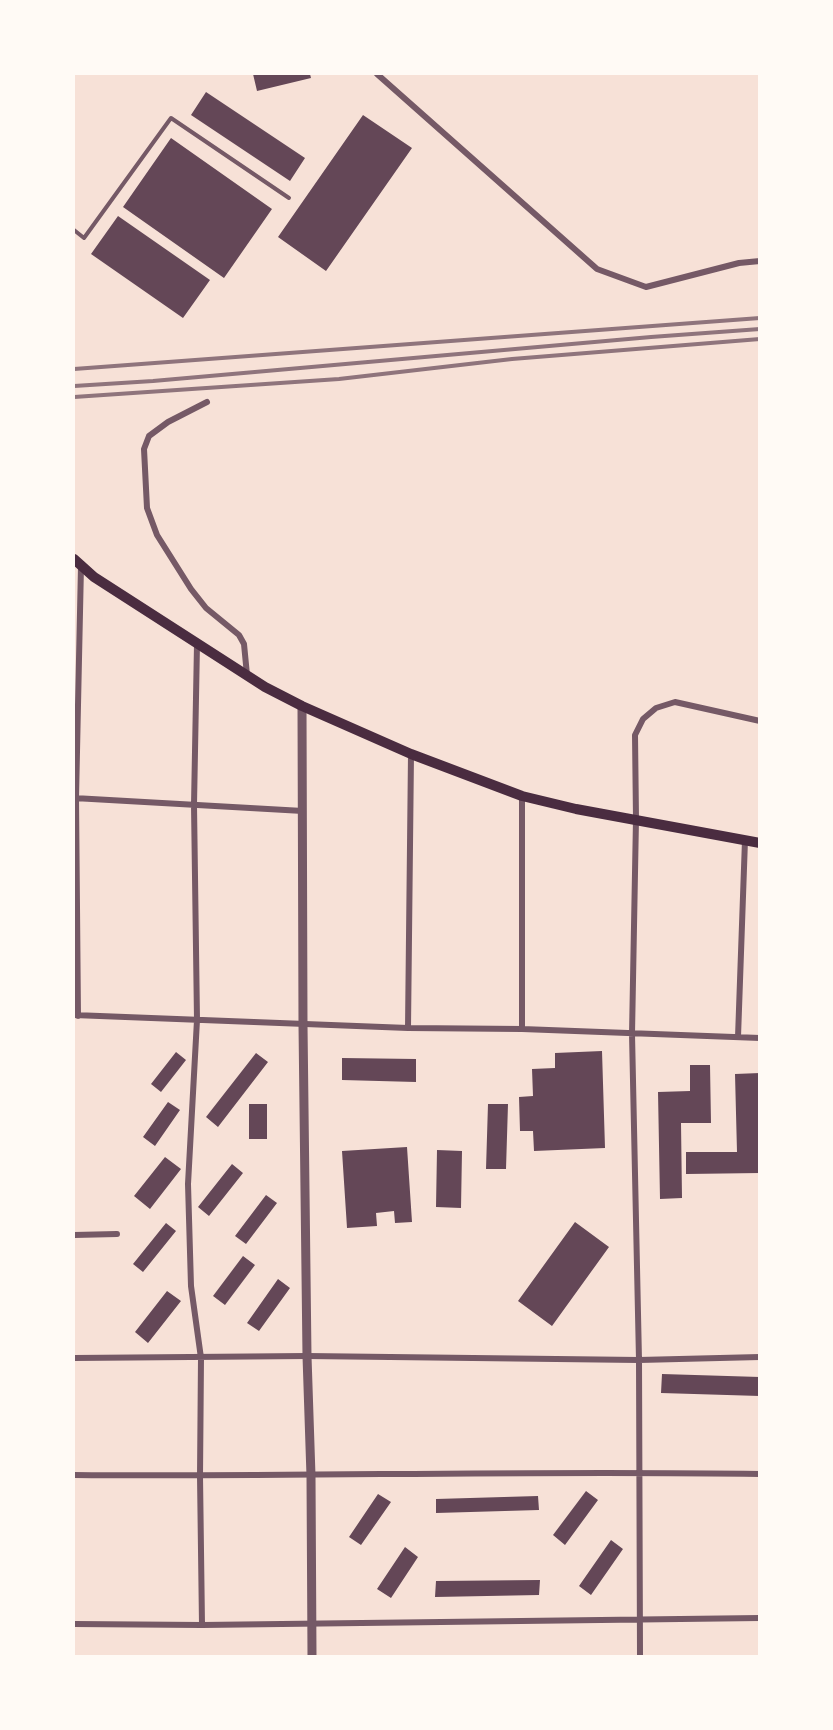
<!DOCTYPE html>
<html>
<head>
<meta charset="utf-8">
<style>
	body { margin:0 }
	#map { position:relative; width:833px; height:1730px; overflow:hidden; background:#f7e1d7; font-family:Jost,sans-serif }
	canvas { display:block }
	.frame { position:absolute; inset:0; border:75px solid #fffaf5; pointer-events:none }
</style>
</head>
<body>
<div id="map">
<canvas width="833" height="1730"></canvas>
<div class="frame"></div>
</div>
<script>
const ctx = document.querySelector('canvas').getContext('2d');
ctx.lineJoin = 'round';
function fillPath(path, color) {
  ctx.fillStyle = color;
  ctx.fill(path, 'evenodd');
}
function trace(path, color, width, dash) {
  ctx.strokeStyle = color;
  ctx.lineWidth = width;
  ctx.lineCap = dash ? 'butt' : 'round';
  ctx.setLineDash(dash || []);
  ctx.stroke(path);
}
fillPath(new Path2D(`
	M253 74H310L311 78 257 91Z
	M206 92 305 158 290 181 191 115Z
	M363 115 412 148 326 271 278 237Z
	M171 138 272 209 224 278 123 207Z
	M118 216 210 280 183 318 91 254Z
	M602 1051 605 1148 534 1151 533 1131H520L519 1097 533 1096 532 1069 555 1068V1053Z
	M176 1052 186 1060 161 1092 151 1084Z
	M256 1053 268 1062 218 1127 206 1117Z
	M342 1058 416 1059V1082L342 1080Z
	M690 1065H710L711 1123H681L682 1198 660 1199 658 1092 690 1091Z
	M760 1073V1173L686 1174V1152H737L735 1074Z
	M168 1102 180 1110 155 1146 143 1137Z
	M249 1104H267V1139H249Z
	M488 1104H508L506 1169H486Z
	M407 1147 412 1222 395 1223 394 1211 376 1213 377 1226 347 1228 342 1151Z
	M437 1150 462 1151 461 1208 436 1207Z
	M165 1157 181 1169 150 1209 134 1196Z
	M232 1164 243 1173 209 1216 198 1207Z
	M266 1195 277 1203 246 1244 235 1236Z
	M575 1222 609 1247 552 1326 518 1301Z
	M166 1223 176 1231 143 1272 133 1264Z
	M243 1256 255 1265 225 1305 213 1296Z
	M278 1279 290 1288 259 1331 247 1323Z
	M167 1291 181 1301 148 1343 135 1332Z
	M662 1374 760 1377V1396L661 1393Z
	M586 1491 598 1500 565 1545 553 1535Z
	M378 1494 391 1502 361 1545 349 1537Z
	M538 1496 539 1510 436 1513V1499Z
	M611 1540 623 1549 591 1595 579 1586Z
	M405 1547 418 1557 391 1598 377 1589Z
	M540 1580 539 1595 435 1597 436 1581Z`), '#644757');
trace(new Path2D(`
	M74 230 84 238 171 118 289 198`), '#755966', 4);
trace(new Path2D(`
	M377 74 597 269 646 287 739 263 760 261
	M207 402 168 422 149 436 144 449 147 508 157 535 191 589 206 608 239 635 244 644 247 675
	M197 644 194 805 197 1020 188 1184 191 1286 201 1358 200 1476 202 1625
	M522 796V1029
	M74 798 303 811
	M74 1015 408 1028 522 1029 760 1038
	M78 1016 76 798 81 566
	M408 1028 411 754
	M738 1037 745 840
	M74 1235 117 1234
	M74 1358 307 1356 639 1360 760 1357
	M74 1475C302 1477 531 1470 760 1474
	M74 1624 202 1625 760 1618
	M640 1656 639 1360 632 1034 636 819 635 735 643 719 656 708 675 702 760 721`), '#755966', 6);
trace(new Path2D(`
	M302 706 303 1025 307 1356 311 1476 312 1656`), '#755966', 9);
trace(new Path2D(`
	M74 559 94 577 265 687 302 706 411 754 522 796 576 809 760 843`), '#4a2c40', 10);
trace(new Path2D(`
	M74 369 760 318
	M74 386 153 381 651 337 760 329
	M74 397 339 379 512 359 760 339`), '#8f747c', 4);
</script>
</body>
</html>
